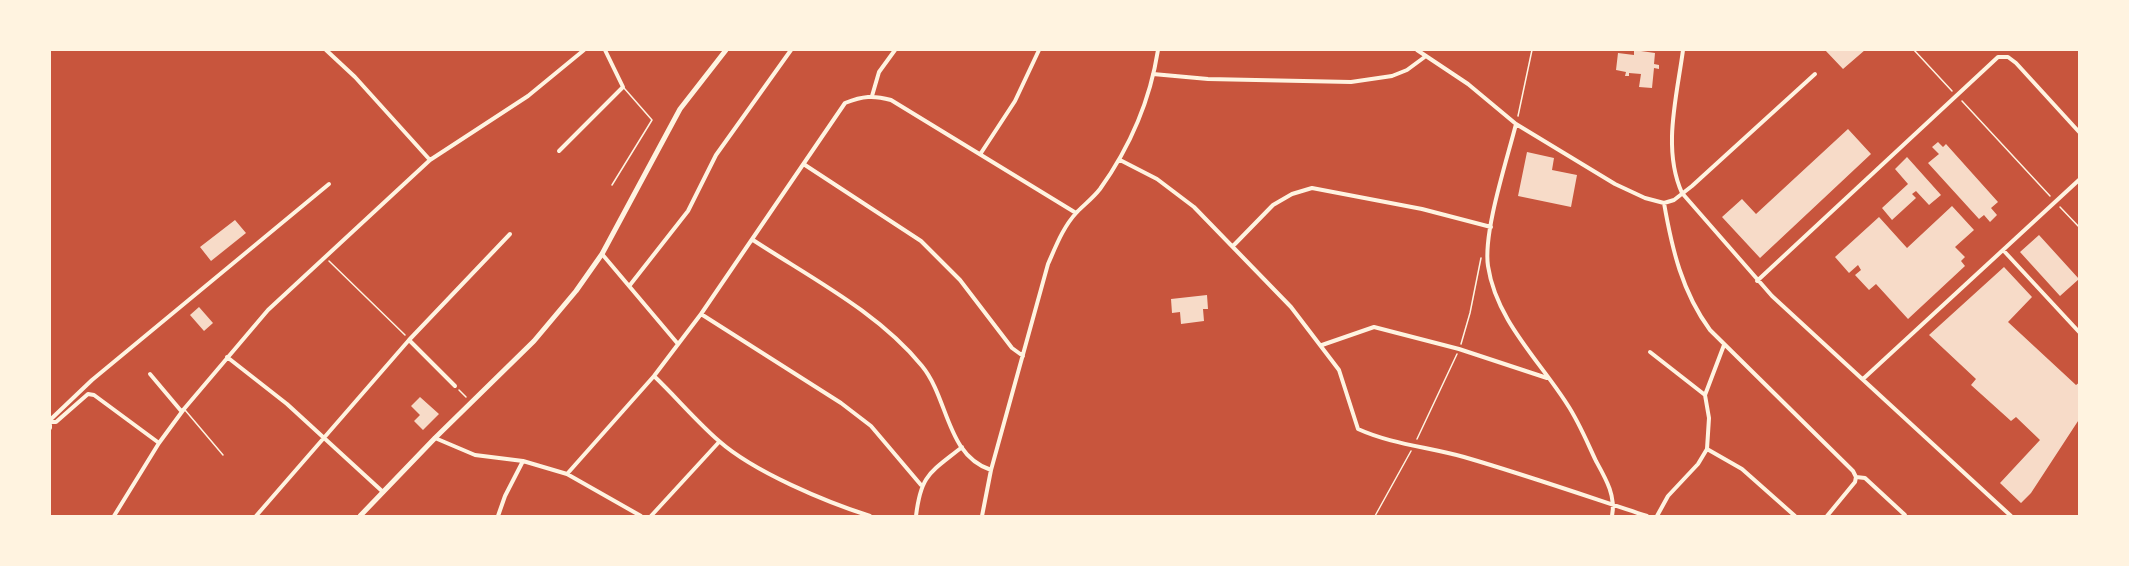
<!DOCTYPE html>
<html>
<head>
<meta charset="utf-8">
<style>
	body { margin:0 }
	#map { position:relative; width:2129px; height:566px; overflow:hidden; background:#c8553d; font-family:Spectral,serif }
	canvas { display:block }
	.frame { position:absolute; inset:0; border:51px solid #fff3e0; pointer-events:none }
</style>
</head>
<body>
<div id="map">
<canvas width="2129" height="566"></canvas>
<div class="frame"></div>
</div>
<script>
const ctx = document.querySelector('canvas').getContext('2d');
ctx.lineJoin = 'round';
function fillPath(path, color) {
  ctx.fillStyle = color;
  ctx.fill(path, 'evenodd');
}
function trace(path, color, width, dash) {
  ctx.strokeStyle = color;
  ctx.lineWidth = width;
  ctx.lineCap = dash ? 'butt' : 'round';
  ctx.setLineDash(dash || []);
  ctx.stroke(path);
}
fillPath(new Path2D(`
	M1634 50 1655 53 1654 64 1659 65V69L1654 68 1652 88 1639 87 1641 74 1629 73V76H1625L1626 72 1616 70 1618 53 1634 55Z
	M1825 50H1865L1843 69Z
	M1848 129 1871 154 1760 258 1722 217 1742 199 1756 214Z
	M1938 142 1943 147 1946 144 1998 202 1991 208 1997 215 1990 222 1984 215 1979 219 1928 163 1939 154 1932 147Z
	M1527 152 1554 158 1552 170 1577 175 1571 207 1518 196Z
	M1907 157 1941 195 1929 205 1916 191 1912 194 1916 198 1892 220 1882 208 1908 184 1895 169Z
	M1952 206 1974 230 1955 247 1965 257 1961 261 1965 266 1908 319 1876 284 1869 290 1855 275 1861 270 1858 265 1849 273 1835 257 1879 217 1907 248Z
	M235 220 246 233 211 261 200 247Z
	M2039 235 2079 279 2060 296 2020 252Z
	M2004 267 2032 297 2008 322 2076 385 2080 382V418L2031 493 2021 503 2000 483 2040 440 2016 417 2011 421 1971 385 1976 379 1929 335Z
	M1207 295 1208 309H1203L1204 321 1181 324 1180 312 1172 313 1171 299Z
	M199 307 213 323 204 331 190 315Z
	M420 397 439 414 423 430 414 421 420 415 411 406Z`), '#f7dbc8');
trace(new Path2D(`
	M1914 50 1952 91
	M1962 101 2050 196
	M1518 116 1532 50
	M2060 207 2080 228
	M329 261 405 335
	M1461 344 1470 313 1481 258
	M459 390 466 397
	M1417 439 1457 354
	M1375 516 1411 451`), '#fff3e0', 1.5);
trace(new Path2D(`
	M612 185 652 120 624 88
	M185 410 223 455`), '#fff3e0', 1.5);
trace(new Path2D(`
	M326 50 355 77 430 160
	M1417 50 1468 84 1516 124 1615 184 1645 198 1664 203 1674 200 1692 186 1815 74
	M1683 50C1677 96 1662 149 1682 193L1772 296 2011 516
	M1153 74 1208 79 1351 82 1392 76 1407 70 1426 56
	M872 96 879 72 895 50
	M1516 124C1507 160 1483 232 1488 266 1496 320 1539 360 1567 404 1579 422 1587 442 1596 461 1606 479 1616 496 1612 516
	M559 151 623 87 605 50
	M981 153 1015 101 1039 50
	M1120 160 1157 179 1194 207 1291 307 1339 370 1358 429C1391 444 1428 447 1464 457 1526 475 1586 496 1647 516
	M805 165 921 241 960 280 1012 348 1023 356
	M1664 203C1672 249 1682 292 1710 330L1853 471 1856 477 1865 478 1905 515
	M753 240C811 278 878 312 922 366 949 399 946 455 991 470
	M1233 246 1273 205 1292 194 1312 188 1422 209 1491 227
	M2003 250 2080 333
	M602 254 678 344
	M1757 281 1998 57H2008L2016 63 2080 133
	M630 285 688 211 716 155 791 50
	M701 314 841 403 871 426 921 485
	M409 340 455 386
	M1322 345 1374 327 1459 349 1547 378
	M1650 352 1705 395
	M227 357 287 404 383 492
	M150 374 182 412
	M654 376C676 397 696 421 719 441 754 472 826 502 870 516
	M1863 379 2080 179
	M50 420 92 380 329 184
	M50 422H56L88 394 94 395 159 443
	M50 425V428
	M435 438 475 455 523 461 567 474 641 516
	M1707 449 1742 469 1795 516
	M567 474 654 376 701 314 845 103C863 96 873 95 891 100L1076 213
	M114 516 159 443 184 409 268 310 430 160 528 96 584 50
	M256 516 409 340 510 234
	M498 516 505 496 523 461
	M651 516 719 442
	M916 516C921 474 930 473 962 447
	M982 516 991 470 1048 264C1056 246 1063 227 1077 212 1085 204 1093 198 1100 189 1130 147 1150 101 1158 50
	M1657 516 1668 496 1698 464 1707 449 1709 418 1705 395 1724 345
	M1827 516 1855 482 1856 477`), '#fff3e0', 4);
trace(new Path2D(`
	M360 516 435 438 534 341 576 291 602 254 680 109 726 50`), '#fff3e0', 5);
</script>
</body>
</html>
